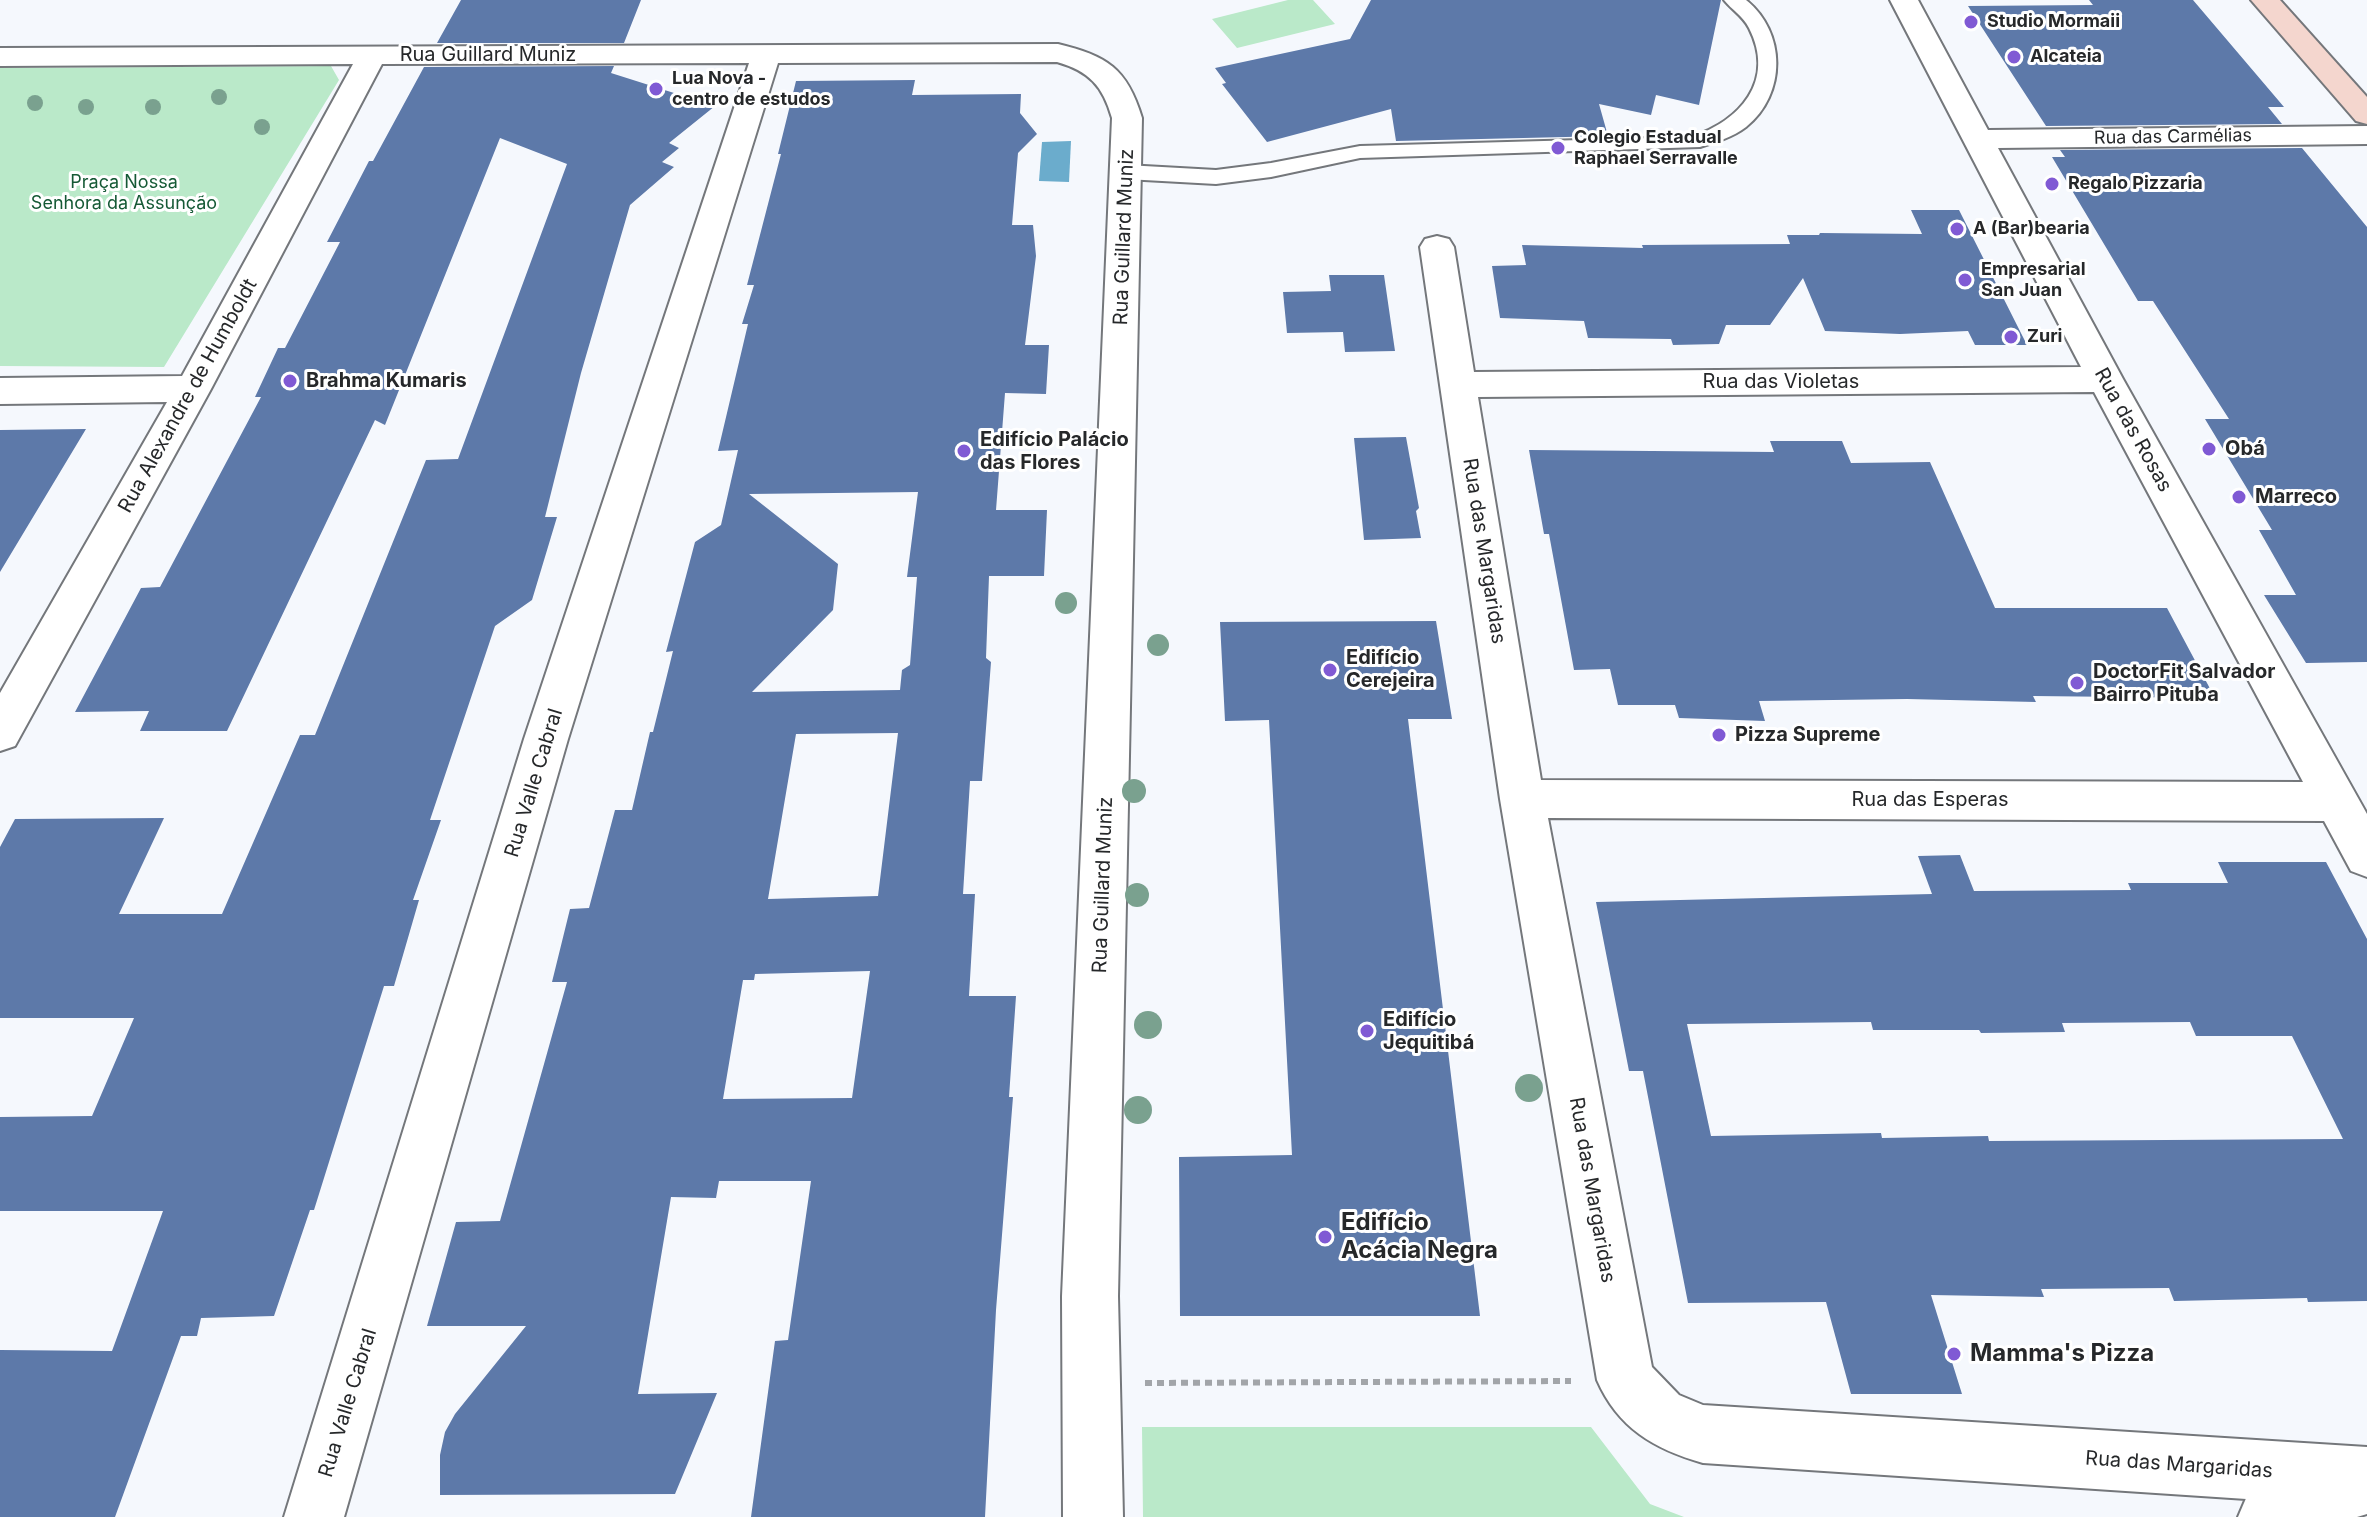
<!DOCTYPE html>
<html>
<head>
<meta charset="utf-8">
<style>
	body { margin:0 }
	canvas { display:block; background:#f5f8fd }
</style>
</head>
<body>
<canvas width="2367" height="1517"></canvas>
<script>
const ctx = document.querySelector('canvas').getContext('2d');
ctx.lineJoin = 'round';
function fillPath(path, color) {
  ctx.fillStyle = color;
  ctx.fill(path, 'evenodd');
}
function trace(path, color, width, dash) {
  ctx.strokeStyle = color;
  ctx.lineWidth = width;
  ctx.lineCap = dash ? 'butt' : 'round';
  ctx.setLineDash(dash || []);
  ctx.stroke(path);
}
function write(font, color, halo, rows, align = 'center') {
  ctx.font = font + ' Inter,sans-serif';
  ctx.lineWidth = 6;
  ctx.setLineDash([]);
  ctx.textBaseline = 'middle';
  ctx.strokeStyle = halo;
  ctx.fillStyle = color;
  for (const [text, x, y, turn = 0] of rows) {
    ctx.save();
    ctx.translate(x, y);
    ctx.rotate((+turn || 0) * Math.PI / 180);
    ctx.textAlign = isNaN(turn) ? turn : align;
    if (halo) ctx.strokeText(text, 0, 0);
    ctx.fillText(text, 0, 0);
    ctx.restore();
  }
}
fillPath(new Path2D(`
	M1288 0H1313L1335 24 1237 48 1212 19Z
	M331 66 339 80 164 367 0 366V68Z
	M1142 1427H1591L1650 1504 1684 1517H1143Z`), '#bae9c9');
fillPath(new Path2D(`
	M1071 141 1069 182 1039 181 1042 142Z`), '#6baccc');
fillPath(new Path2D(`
	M461 0H641L624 43H437Z
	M1371 0H1721L1699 105 1656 95 1651 115 1599 104 1608 136 1396 141 1391 109 1267 142 1222 84 1226 83 1215 68 1350 39Z
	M2089 0H2193L2284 107H2268L2282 124 2046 126 1968 6 2093 5Z
	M614 66 611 73 715 106 669 143 679 148 662 162 674 167 630 205 581 373 545 517H557L532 600 495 626 430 820H441L413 900H419L394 986H384L314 1210H310L274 1316 201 1318 197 1336H181L115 1517H0V1350L112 1351 163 1211H0V1117L92 1116 134 1018H0V847L15 819 164 818 119 914H222L300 735H315L426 460 458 459 567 164 500 138 385 425 375 420 227 731H140L149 711 75 712 141 588 160 587 261 397H255L278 348H285L340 242H327L369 161H373L424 67Z
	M915 80 912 95 1021 94 1020 113 1037 134 1018 153 1012 225H1033L1036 256 1025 345H1049L1046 394 1005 393 996 510H1047L1044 576H989L986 658 991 662 982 781H970L963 894H975L969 996H1016L1009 1097H1013L996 1310 985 1517H751L775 1341 788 1340 811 1181H719L716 1198 671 1197 638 1394 717 1393 675 1494 440 1495V1455L445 1432 455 1414 526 1326H427L456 1222 500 1221 567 982H552L570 909 589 908 615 810H632L650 732H653L673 651 666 652 695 542 721 525 738 450 718 451 748 324H742L754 285H747L781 154H778L796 81ZM918 492 907 577H917L910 665 902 670 900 690 752 692 833 610 838 564 749 494ZM898 733 878 896 768 899 796 734ZM870 971 852 1098 723 1099 743 980H754L755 974Z
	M2302 148 2367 227V662L2306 663 2264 595H2296L2259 530H2272L2205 419H2229L2153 301H2138L2052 157H2065L2060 150Z
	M1911 210H1959L2027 345H1975L1968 331 1900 334 1825 331 1803 278 1770 325H1726L1719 344 1673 345 1671 339 1588 338 1584 321 1500 318 1492 266 1526 265 1522 245 1643 248 1642 245 1790 244 1787 235H1819L1820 233 1922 234Z
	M1329 275H1384L1395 351 1345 352 1343 332 1287 333 1283 292 1331 291Z
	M86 429 0 572V430Z
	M1406 437 1419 508 1416 511 1421 538 1364 540 1354 438Z
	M1770 441H1842L1851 463 1930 462 1995 608H2167L2215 698 2033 696 2036 702 1907 699 1759 701 1765 721 1679 718 1675 705H1618L1610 669 1574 670 1549 534H1544L1529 450 1774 452Z
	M1436 621 1452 719H1408L1480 1316H1180L1179 1157 1292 1155 1269 720 1225 721 1220 622Z
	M1960 855 1974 891 2131 890 2128 883H2228L2218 862H2326L2367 939V1301L2308 1302 2307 1298 2174 1301 2169 1288 2041 1289 2044 1297 1931 1295 1962 1394H1851L1826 1302 1688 1303 1643 1071H1629L1596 902 1932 894 1918 856ZM1871 1022 1873 1030H1979L1981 1033 2065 1032 2062 1023 2190 1022 2196 1036H2292L2343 1139 1989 1141 1988 1136 1882 1138 1881 1133 1711 1136 1687 1024Z`), '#5d79a9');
const service = new Path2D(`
	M1724 0H1746C1786 32 1787 94 1746 127 1733 137 1716 142 1700 147L1360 158 1271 177 1216 184 1126 179 1115 172 1126 165 1216 170 1271 163 1360 146 1691 137C1740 121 1776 81 1749 28 1743 16 1732 10 1724 0Z`);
const minor = new Path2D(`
	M1890 0H1918L1988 130 2367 126V144L1998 148 2123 379 2367 814V877L2351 871 2324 821 1548 818 1652 1367 1679 1395 1703 1405 2367 1447V1507L1703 1463C1654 1449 1618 1428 1597 1380L1500 799 1420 247 1425 239 1437 236 1449 239 1454 247 1474 372 2081 367ZM2094 392 2303 782 1541 780 1478 397Z
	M1058 44C1107 56 1127 68 1142 118L1118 1296 1123 1517H1063L1062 1296 1112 118C1103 86 1089 71 1057 62L778 63 568 739 344 1517H284L524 739 749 63 382 64 211 389 15 746 0 751V693L167 402 0 404V378L182 376 353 64 0 66V48Z`);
const tertiary = new Path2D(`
	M2367 1454V1514L2357 1517H2238L2247 1496Z`);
const secondary = new Path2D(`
	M2251 0H2280L2367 97V124L2356 121Z`);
trace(service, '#74777b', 4);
trace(minor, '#74777b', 4);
trace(tertiary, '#74777b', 4);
trace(secondary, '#74777b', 4);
trace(new Path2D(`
	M1145 1383 1571 1381`), '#a2a5a9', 6, [7, 5]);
fillPath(service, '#fff');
fillPath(minor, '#fff');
fillPath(tertiary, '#fff');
fillPath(secondary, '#f4d6ce');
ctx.fillStyle = '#7aa18f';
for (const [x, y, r] of [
	[219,97,8],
	[35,103,8],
	[86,107,8],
	[153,107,8],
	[262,127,8],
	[1066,603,11],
	[1158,645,11],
	[1134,791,12],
	[1137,895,12],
	[1148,1025,14],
	[1529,1088,14],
	[1138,1110,14]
]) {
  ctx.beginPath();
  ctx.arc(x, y, r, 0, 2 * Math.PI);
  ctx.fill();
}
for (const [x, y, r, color] of [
	[1971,22,8,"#805ad4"],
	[2014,57,8,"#805ad4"],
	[656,89,8,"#805ad4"],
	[1558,148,8,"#805ad4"],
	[2052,184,8,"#805ad4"],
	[1957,229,8,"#805ad4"],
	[1965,280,8,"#805ad4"],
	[2011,337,8,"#805ad4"],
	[290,381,8,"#805ad4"],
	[2209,449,8,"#805ad4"],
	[964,451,8,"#805ad4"],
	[2239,497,8,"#805ad4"],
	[1330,670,8,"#805ad4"],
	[2077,683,8,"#805ad4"],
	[1719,735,8,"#805ad4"],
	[1367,1031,8,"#805ad4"],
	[1325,1237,8,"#805ad4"],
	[1954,1354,8,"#805ad4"]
]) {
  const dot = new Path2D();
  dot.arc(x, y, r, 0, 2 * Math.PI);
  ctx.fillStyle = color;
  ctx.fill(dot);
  trace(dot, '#fff', 3);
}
write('bold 18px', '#26282a', '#fff', [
	["Studio Mormaii",1987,22],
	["Alcateia",2030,57],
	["Lua Nova -",672,79],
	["centro de estudos",672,100],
	["Colegio Estadual",1574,138],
	["Raphael Serravalle",1574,159],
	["Regalo Pizzaria",2068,184],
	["A (Bar)bearia",1973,229],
	["Empresarial",1981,270],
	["San Juan",1981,291],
	["Zuri",2027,337]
], 'left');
write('18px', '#26282a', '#fff', [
	["Rua das Carmélias",2173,137,-1]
]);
write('18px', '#155935', '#fff', [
	["Praça Nossa",124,183],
	["Senhora da Assunção",124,204]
]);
write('20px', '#26282a', '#fff', [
	["Rua Guillard Muniz",488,55],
	["Rua Guillard Muniz",1124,237,-88],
	["Rua das Violetas",1781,382],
	["Rua Alexandre de Humboldt",188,396,-61],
	["Rua das Rosas",2133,430,61],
	["Rua das Margaridas",1484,551,81],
	["Rua Valle Cabral",534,783,-73],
	["Rua das Esperas",1930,800],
	["Rua Guillard Muniz",1103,885,-88],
	["Rua das Margaridas",1592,1190,80],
	["Rua Valle Cabral",348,1403,-73],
	["Rua das Margaridas",2179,1465,4]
]);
write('bold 20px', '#26282a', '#fff', [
	["Brahma Kumaris",306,381],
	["Edifício Palácio",980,440],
	["das Flores",980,463],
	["Obá",2225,449],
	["Marreco",2255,497],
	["Edifício",1346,658],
	["Cerejeira",1346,681],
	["DoctorFit Salvador",2093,672],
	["Bairro Pituba",2093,695],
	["Pizza Supreme",1735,735],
	["Edifício",1383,1020],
	["Jequitibá",1383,1043]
], 'left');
write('bold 24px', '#26282a', '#fff', [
	["Edifício",1341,1223],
	["Acácia Negra",1341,1251],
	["Mamma's Pizza",1970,1354]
], 'left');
</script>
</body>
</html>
